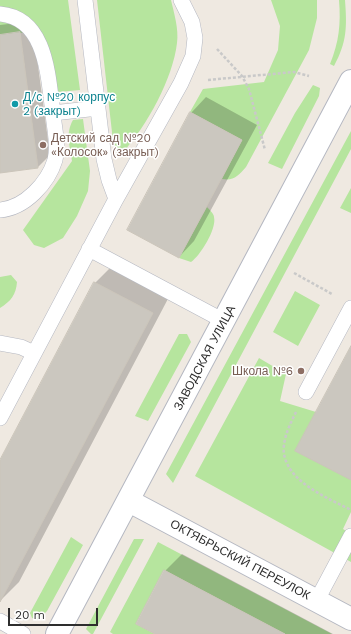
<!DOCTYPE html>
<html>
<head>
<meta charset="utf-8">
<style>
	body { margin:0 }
	#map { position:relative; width:351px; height:634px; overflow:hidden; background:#efe9e1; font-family:"Work Sans",sans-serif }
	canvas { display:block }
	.scale { position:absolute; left:8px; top:608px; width:90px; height:18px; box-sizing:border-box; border:2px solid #2e2e2e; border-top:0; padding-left:5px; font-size:12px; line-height:14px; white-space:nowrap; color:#2e2e2e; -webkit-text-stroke:3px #fff; paint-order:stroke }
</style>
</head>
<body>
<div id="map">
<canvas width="351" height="634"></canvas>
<div class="scale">20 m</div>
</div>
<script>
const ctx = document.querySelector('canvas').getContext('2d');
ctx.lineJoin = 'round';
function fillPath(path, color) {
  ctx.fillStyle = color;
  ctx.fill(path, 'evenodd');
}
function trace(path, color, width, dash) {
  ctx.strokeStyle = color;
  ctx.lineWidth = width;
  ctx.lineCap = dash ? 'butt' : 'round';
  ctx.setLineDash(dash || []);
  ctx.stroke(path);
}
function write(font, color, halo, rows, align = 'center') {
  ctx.font = font + ' "Work Sans",sans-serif';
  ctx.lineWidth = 3;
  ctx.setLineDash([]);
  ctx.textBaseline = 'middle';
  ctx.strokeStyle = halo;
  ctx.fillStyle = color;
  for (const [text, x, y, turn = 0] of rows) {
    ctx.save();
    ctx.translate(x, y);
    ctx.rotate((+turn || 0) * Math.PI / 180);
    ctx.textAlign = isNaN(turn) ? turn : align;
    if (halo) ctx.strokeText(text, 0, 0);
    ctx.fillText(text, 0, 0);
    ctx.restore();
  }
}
fillPath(new Path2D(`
	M0 0H68L80 90 58 92 40 31 0 35Z
	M97 0H171C174 13 179 29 177 43 173 78 147 126 123 152L116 149 113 141Z
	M271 0H317V18L309 50 246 167C238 176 234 181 222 179L242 140 190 112 203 89 264 82 278 50 280 26Z
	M339 0H345C347 27 347 42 334 66L330 64C339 42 341 24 339 0Z
	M313 85 320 88 319 96 282 169 268 163 295 113Z
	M83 119 90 171 88 191 77 216 63 238 44 248 34 245 23 230 72 161C70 146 65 134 73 120Z
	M351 131V149L173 483 166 474Z
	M351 188V213L340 208Z
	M207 207C209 209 214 214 214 217 217 229 200 256 191 262L179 258Z
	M11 275 17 282C16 295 11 301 0 308V277Z
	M295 291 320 305 298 346 273 332Z
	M179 334H187L191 342 148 421 135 416Z
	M259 358 286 374 280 401 316 412 351 480V512L343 529 351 534V562L195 476Z
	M71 537 83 545 47 611 38 620 32 618 30 613Z
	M134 539H144L93 634H91L86 629Z
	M158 542 332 634H285L164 570 136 624 155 634H113L110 632Z`), '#b6e59e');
fillPath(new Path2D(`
	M32 21 50 155 38 167 0 172V25Z
	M206 97 257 125 194 241 179 257 191 113Z
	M113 265 170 295 19 582 1 600 0 462 95 283Z
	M182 554 333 634H157L165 571Z`), '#0003');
const building = new Path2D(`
	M20 32 38 168 0 173V35Z
	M190 112 242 140 179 258 127 230Z
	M94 282 153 313 0 602V460Z
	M351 346V480L295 451Z
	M164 570 192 585 285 634H155L136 624Z`);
fillPath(building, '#cbc7bf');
trace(building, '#cbc5ba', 1);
const service = new Path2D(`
	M0 14C47 18 48 77 53 113
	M116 199 181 83 193 56 195 38 192 22 181 0
	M0 210C25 208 48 183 55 160 59 145 54 128 53 113L98 108
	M89 249 224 321
	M0 343 21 347 34 353
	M306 392 351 308
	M0 418 116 199 109 180 104 159 85 0
	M317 600 351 536
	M0 621 23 634`);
const minor = new Path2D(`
	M129 501 351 619
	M57 634 351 81`);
trace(service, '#b4b7c1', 16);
trace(minor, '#b4b7c1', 24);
trace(new Path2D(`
	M217 49 242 76 249 89 265 150
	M208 80 294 72 309 76
	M294 273 332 294
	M296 412C290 424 282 440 284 454 289 483 328 498 351 510`), '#c9c9c9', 2.5, [3, 2]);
trace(service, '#fff', 15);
trace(minor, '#fff', 22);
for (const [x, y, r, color] of [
	[15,104,4,"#0f9aa8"],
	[43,145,4,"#8d6e63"],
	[301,371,4,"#8d6e63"]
]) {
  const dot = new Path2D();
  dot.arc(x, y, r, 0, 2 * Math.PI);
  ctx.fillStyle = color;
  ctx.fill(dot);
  trace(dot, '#fff', 1.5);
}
write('12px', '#0d838f', '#fff', [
	["Д/с №20 корпус",23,97],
	["2 (закрыт)",23,111]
], 'left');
write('12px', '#785e54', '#fff', [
	["Детский сад №20",51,138],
	["«Колосок» (закрыт)",51,152],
	["Школа №6",293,371,"right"]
], 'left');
write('12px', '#2e2e2e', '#fff', [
	["ЗАВОДСКАЯ УЛИЦА",205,358,-62],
	["ОКТЯБРЬСКИЙ ПЕРЕУЛОК",240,560,28]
]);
</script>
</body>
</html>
